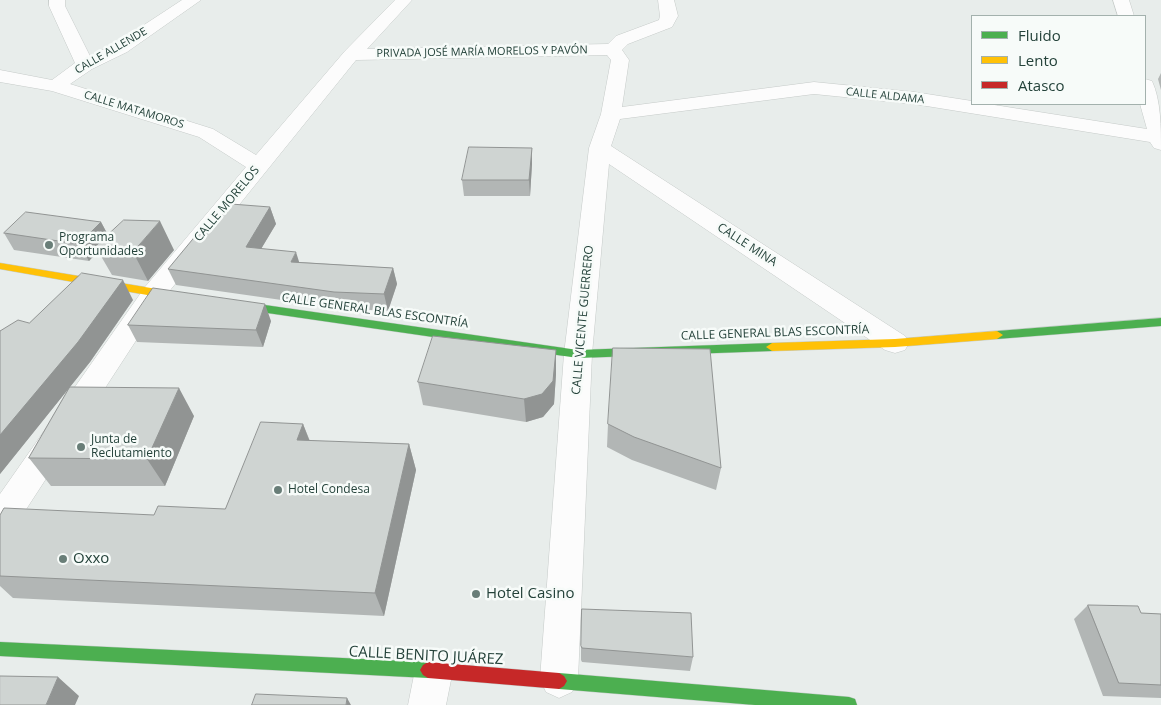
<!DOCTYPE html>
<html>
<head>
<meta charset="utf-8">
<style>
	body { margin:0 }
	#map { position:relative; width:1161px; height:705px; overflow:hidden; background:#e8edeb; font-family:"Open Sans",sans-serif }
	canvas { display:block }
	.legend { position:absolute; left:971px; top:15px; width:175px; height:90px; box-sizing:border-box; background:#f7fbf9; border:1px solid #a3b1ad; margin:0; padding:6px 9px; list-style:none; font-size:15px; color:#24423a }
	.legend li { display:flex; align-items:center; gap:10px; height:25px }
	.legend b { width:25px; border:1px solid #a3b1ad }
</style>
</head>
<body>
<div id="map">
<canvas width="1161" height="705"></canvas>
<ul class="legend">
<li><b style="height:6px;background:#4caf50"></b>Fluido</li>
<li><b style="height:6px;background:#ffc107"></b>Lento</li>
<li><b style="height:6px;background:#c62828"></b>Atasco</li>
</ul>
</div>
<script>
const ctx = document.querySelector('canvas').getContext('2d');
ctx.lineJoin = 'round';
function trace(path, color, width, dash) {
  ctx.strokeStyle = color;
  ctx.lineWidth = width;
  ctx.lineCap = dash ? 'butt' : 'round';
  ctx.setLineDash(dash || []);
  ctx.stroke(path);
}
function fillPath(path, color) {
  ctx.fillStyle = color;
  ctx.fill(path, 'evenodd');
}
function write(font, color, halo, rows, align = 'center') {
  ctx.font = font + ' "Open Sans",sans-serif';
  ctx.lineWidth = 5;
  ctx.setLineDash([]);
  ctx.textBaseline = 'middle';
  ctx.strokeStyle = halo;
  ctx.fillStyle = color;
  for (const [text, x, y, turn = 0] of rows) {
    ctx.save();
    ctx.translate(x, y);
    ctx.rotate((+turn || 0) * Math.PI / 180);
    ctx.textAlign = isNaN(turn) ? turn : align;
    if (halo) ctx.strokeText(text, 0, 0);
    ctx.fillText(text, 0, 0);
    ctx.restore();
  }
}
const street = new Path2D(`
	M49 0H65V6L90 56 115 44 182 0H201L127 52 92 69 70 84 213 129 256 155 345 51 395 0H412L367 49 608 44 616 36 659 20 660 16 658 0H674L678 16 672 27 628 44 622 50 629 60 622 107 814 82 914 92 972 101V104H988L1147 129 1140 104H1145V79L1152 81C1161 100 1161 128 1161 150L1154 148 1150 142 914 104 814 94 620 119 611 146 905 336 909 343 905 350 895 353 885 350 609 164 592 354 578 679 572 692 559 698 546 692 540 679 564 354 589 148 601 114 611 60 607 55 356 60 163 299 12 531 0 535V494L145 287 246 167 199 137 52 91 0 82V70L52 80 75 63 49 6Z
	M1113 0H1129L1134 16H1118Z
	M434 651 447 657 453 670 446 705H408L415 670 421 657Z`);
const fast = new Path2D(`
	M230 300 578 350 772 343 778 347 772 351 578 358 226 307 225 304 226 301Z
	M1161 318V326L997 339 991 335 997 331Z
	M0 642 428 662 433 665 436 670 433 675 428 678 0 656Z
	M559 673 849 697 855 699 857 705H755L559 689 554 686 551 681 554 676Z`);
const slow = new Path2D(`
	M0 263 187 294 192 298 187 302 0 269Z
	M997 331 1003 335 997 339 895 347 772 351 766 347 772 343 895 339Z`);
const jam = new Path2D(`
	M428 662 559 673 564 676 567 681 564 686 559 689 428 678 423 675 420 670 423 665Z`);
trace(street, '#c5cac8', 1);
trace(fast, '#c3cbc8', 1);
trace(slow, '#c3cbc8', 1);
trace(jam, '#c3cbc8', 1);
fillPath(street, '#fcfcfc');
fillPath(fast, '#4caf50');
fillPath(slow, '#ffc107');
fillPath(jam, '#c62828');
fillPath(new Path2D(`
	M1161 73V90L1158 79Z
	M532 148V164L530 196H464L462 180Z
	M270 207 276 224 261 249 299 262 393 268 397 284 388 311 338 308 176 285 168 269 206 234Z
	M101 222 108 235 174 250 148 281 112 275 98 251 89 261 14 250 4 233Z
	M133 300 90 362 70 387 194 416 165 486H51L29 458 69 388 0 474V331L29 323Z
	M271 321 263 347 137 342 128 325Z
	M556 374 554 404 543 417 526 422 423 405 418 382Z
	M303 424 310 441 409 444 416 470 384 616 13 598 0 586V515H154L225 509Z
	M608 424 721 468 716 490 632 460 607 447Z
	M1088 605 1141 613 1161 614V698L1103 696 1074 619Z
	M581 646 693 657 690 671 582 662 581 660Z`), '#b2b6b5');
fillPath(new Path2D(`
	M532 148V164L530 196 529 180Z
	M270 207 276 224 252 264 246 247Z
	M160 221 174 250 148 281 133 252Z
	M101 222 110 239 96 246 98 251 89 261 79 244Z
	M296 252 301 268 291 262Z
	M393 268 397 284 388 311 384 294Z
	M123 280 133 300 90 362 0 474V435Z
	M265 304 271 321 263 347 256 330Z
	M556 350V374L554 404 543 417 526 422 524 399Z
	M179 388 194 416 165 486 147 459Z
	M303 424 313 450 297 440Z
	M409 444 416 470 384 616 375 593Z
	M58 677 79 696 75 705H46Z
	M347 698 351 705H346Z`), '#919493');
const building = new Path2D(`
	M469 147 532 148 529 180H462Z
	M231 204 270 207 246 247 296 252 291 262 393 268 384 294 334 292 168 269 197 234H206Z
	M26 212 101 222 79 244 4 233Z
	M124 220 160 221 133 252 96 246Z
	M82 273 123 280 78 342 0 435V331L18 320 29 323Z
	M153 288 265 304 256 330 128 325Z
	M433 336 556 350 553 381 542 394 524 399 418 382Z
	M613 348 710 349 721 468 634 437 608 424Z
	M70 387 179 388 147 459 29 458Z
	M261 422 303 424 297 440 409 444 375 593 0 576V515L4 508 154 515 158 506 225 509Z
	M1088 605 1138 606 1141 613 1161 614V685L1119 683Z
	M582 609 691 613 693 657 582 648 581 646Z
	M0 676 58 677 46 705H0Z
	M256 694 347 698 346 705H252Z`);
fillPath(building, '#cfd4d2');
trace(building, '#919493', 1);
for (const [x, y, r, color] of [
	[49,245,5,"#697e78"],
	[81,447,5,"#697e78"],
	[278,490,5,"#697e78"],
	[63,559,5,"#697e78"],
	[476,594,5,"#697e78"]
]) {
  const dot = new Path2D();
  dot.arc(x, y, r, 0, 2 * Math.PI);
  ctx.fillStyle = color;
  ctx.fill(dot);
  trace(dot, '#f7fbf9', 2);
}
write('11px', '#24423a', '#f7fbf9', [
	["CALLE ALLENDE",111,51,-30],
	["PRIVADA JOSÉ MARÍA MORELOS Y PAVÓN",482,52,-1],
	["CALLE ALDAMA",885,96,6],
	["CALLE MATAMOROS",134,110,17]
]);
write('12px', '#24423a', '#f7fbf9', [
	["CALLE MORELOS",227,204,-50],
	["CALLE MINA",747,245,33],
	["CALLE GENERAL BLAS ESCONTRÍA",375,311,8],
	["CALLE VICENTE GUERRERO",583,320,-85],
	["CALLE GENERAL BLAS ESCONTRÍA",775,333,-2]
]);
write('12px', '#24423a', '#f7fbf9', [
	["Programa",59,238],
	["Oportunidades",59,252],
	["Junta de",91,440],
	["Reclutamiento",91,454],
	["Hotel Condesa",288,490]
], 'left');
write('15px', '#24423a', '#f7fbf9', [
	["Oxxo",73,559],
	["Hotel Casino",486,594]
], 'left');
write('15px', '#24423a', '#f7fbf9', [
	["CALLE BENITO JUÁREZ",426,656,3]
]);
</script>
</body>
</html>
